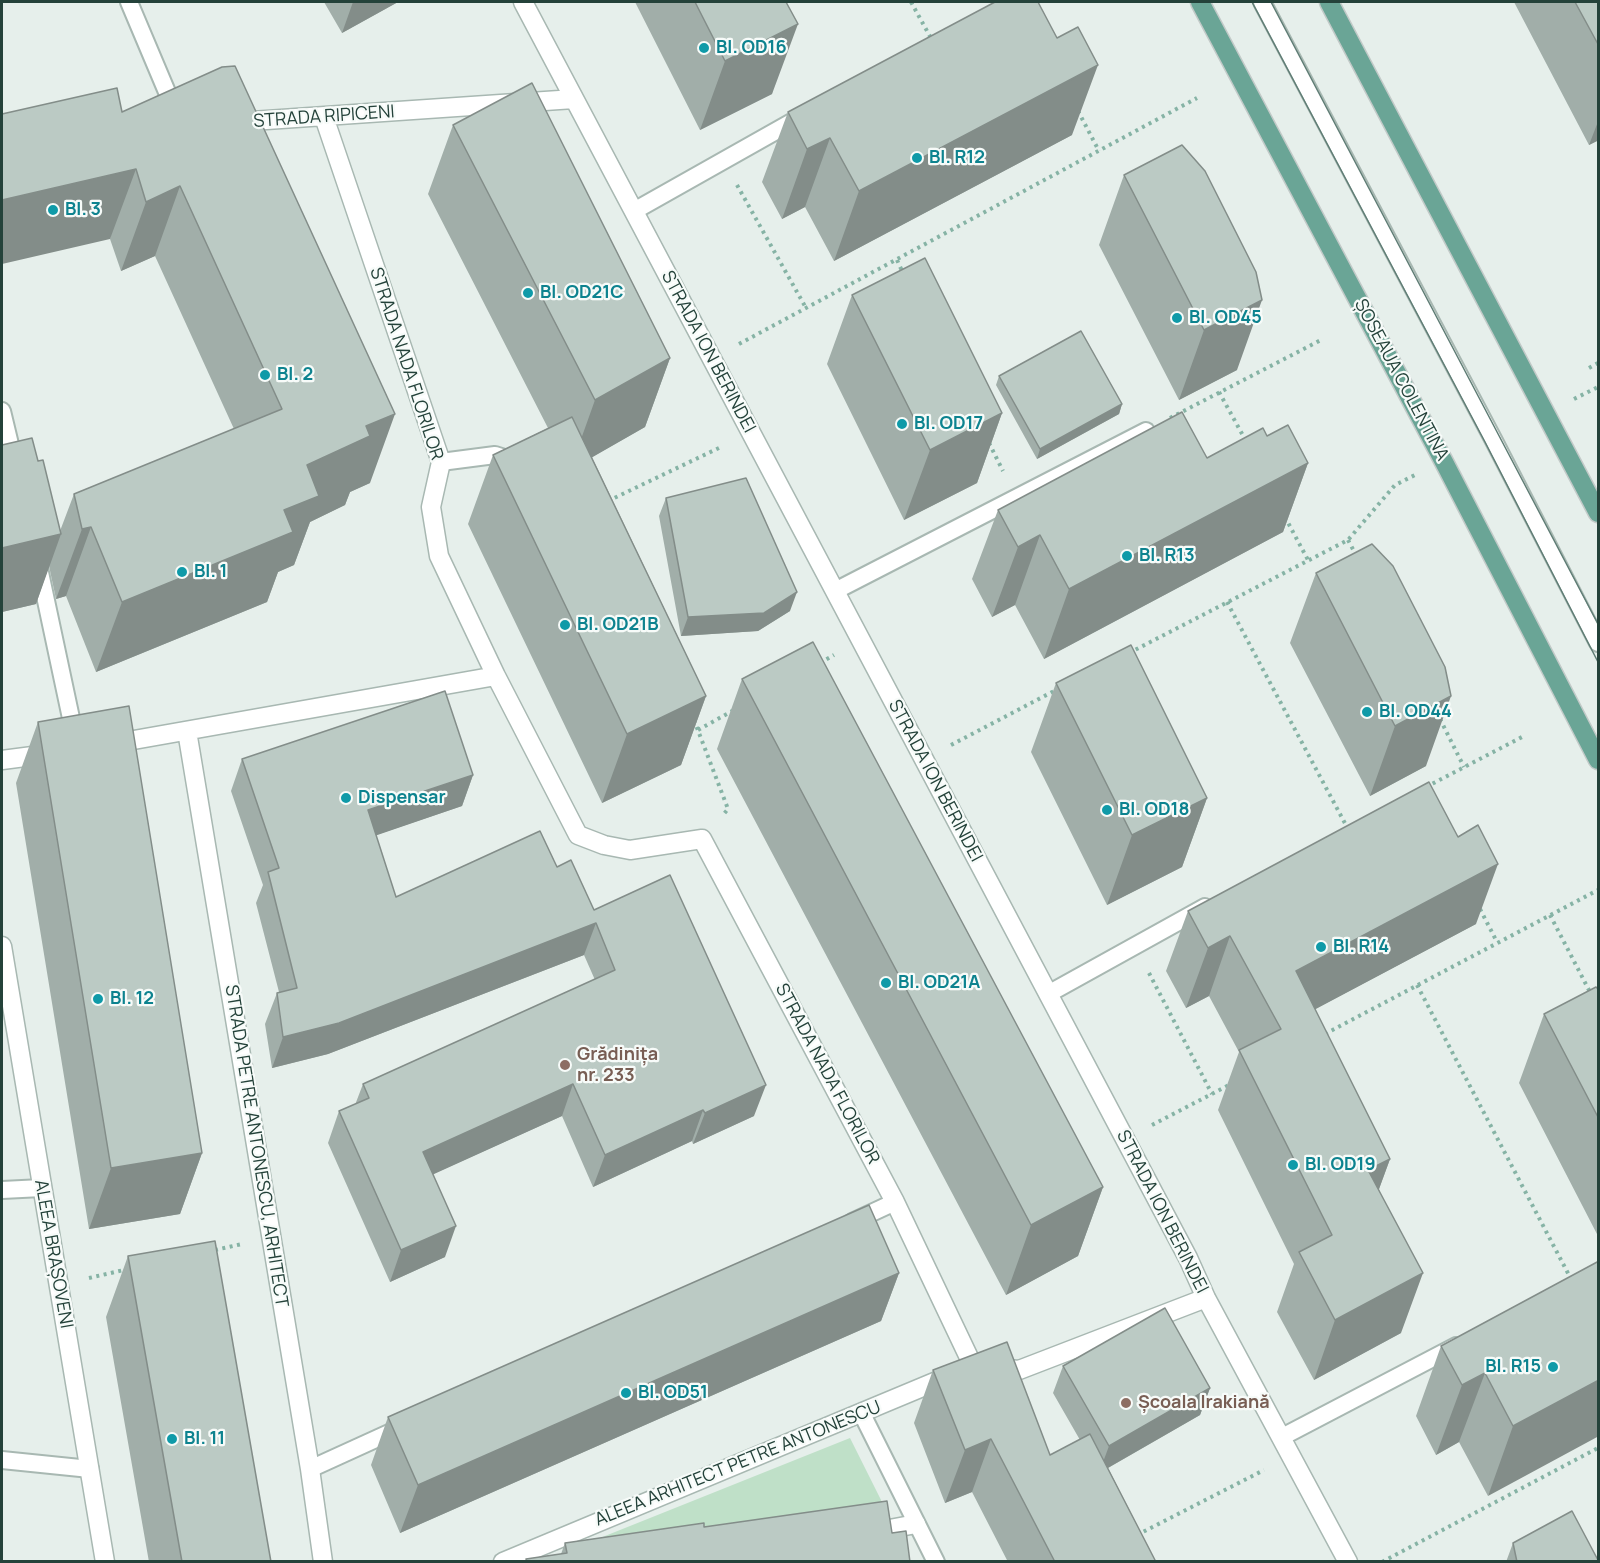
<!DOCTYPE html>
<html>
<head>
<meta charset="utf-8">
<style>
	body { margin:0 }
	#map { position:relative; width:1600px; height:1563px; overflow:hidden; background:#e6efeb; font-family:Manrope,sans-serif }
	canvas { display:block }
	.frame { position:absolute; inset:0; border:3px solid #24423a; pointer-events:none }
</style>
</head>
<body>
<div id="map">
<canvas width="1600" height="1563"></canvas>
<div class="frame"></div>
</div>
<script>
const ctx = document.querySelector('canvas').getContext('2d');
ctx.lineJoin = 'round';
function fillPath(path, color) {
  ctx.fillStyle = color;
  ctx.fill(path, 'evenodd');
}
function trace(path, color, width, dash) {
  ctx.strokeStyle = color;
  ctx.lineWidth = width;
  ctx.lineCap = dash ? 'butt' : 'round';
  ctx.setLineDash(dash || []);
  ctx.stroke(path);
}
function write(font, color, halo, rows, align = 'center') {
  ctx.font = font + ' Manrope,sans-serif';
  ctx.lineWidth = 4.5;
  ctx.setLineDash([]);
  ctx.textBaseline = 'middle';
  ctx.strokeStyle = halo;
  ctx.fillStyle = color;
  for (const [text, x, y, turn = 0] of rows) {
    ctx.save();
    ctx.translate(x, y);
    ctx.rotate((+turn || 0) * Math.PI / 180);
    ctx.textAlign = isNaN(turn) ? turn : align;
    if (halo) ctx.strokeText(text, 0, 0);
    ctx.fillText(text, 0, 0);
    ctx.restore();
  }
}
fillPath(new Path2D(`
	M850 1438 883 1504 540 1562Z`), '#bfe0c8');
const lane = new Path2D(`
	M129 2 175 111
	M1262 2 1493 439 1598 643
	M634 211 799 118
	M2 411 15 465
	M441 462 495 455 514 461
	M38 563 75 737
	M835 591 1146 431
	M1048 994 1205 907
	M2 1190 42 1188
	M852 1222 895 1202
	M862 1414 936 1562
	M1282 1437 1456 1346
	M2 1460 90 1469
	M310 1469 400 1428`);
const street = new Path2D(`
	M523 2 1188 1258 1206 1298 1348 1562
	M324 117 441 462 431 507 439 556 496 676 578 835 604 845 630 850 702 839 895 1202 973 1366 1019 1370 1206 1298
	M237 122 574 99
	M187 731 310 1469 323 1562
	M111 744 496 676
	M2 760 48 754
	M2 946 105 1562
	M868 1533 916 1524
	M503 1562 949 1376`);
const primary = new Path2D(`
	M1200 2 1444 462 1598 760
	M1329 2 1598 513`);
trace(lane, '#a8b8b2', 20);
trace(street, '#a8b8b2', 21);
trace(primary, '#c2cac8', 21);
trace(new Path2D(`
	M911 2 932 40
	M1078 111 1099 151
	M737 185 806 308
	M897 260 903 273
	M739 344 1197 98
	M1589 368 1598 363
	M1219 392 1246 441
	M1574 399 1598 387
	M1170 418 1321 340
	M989 443 1003 471
	M608 501 723 446
	M1285 517 1308 560
	M1348 540 1356 555
	M1227 602 1348 829
	M1129 653 1348 540 1395 485 1415 475
	M820 663 834 655
	M1440 719 1464 767
	M694 720 728 809 722 816
	M698 730 734 710
	M951 745 1056 690
	M1426 787 1524 736
	M1480 909 1497 942
	M1550 915 1591 994
	M1149 973 1212 1094
	M1417 985 1571 1279
	M1325 1034 1598 890
	M1152 1125 1231 1084
	M215 1250 242 1244
	M89 1278 128 1269
	M1137 1535 1264 1470
	M1382 1562 1598 1448`), '#86b3a5', 4, [3, 4.5]);
trace(lane, '#fff', 16);
trace(street, '#fff', 18);
trace(primary, '#6aa596', 18);
trace(new Path2D(`
	M1252 2 1485 442 1598 662
	M1271 2 1598 624`), '#5f7d75', 1.5);
fillPath(new Path2D(`
	M324 2H398L342 33Z
	M635 2H786L772 94 700 130Z
	M1514 2H1599V140L1589 145Z
	M1057 38 1072 135 834 261 805 207 782 219 762 182 788 112Z
	M222 67 370 483 350 492 345 505 310 522 294 565 278 572 267 602 96 672 66 596 56 599 49 566 36 604 2 612V445L38 461 60 531 74 494 234 429 155 256 121 271 110 239 122 112Z
	M453 125 670 358 645 427 592 457 706 696 681 765 602 803 468 524 493 455 548 428 428 194Z
	M1124 175 1237 370 1179 400 1099 245Z
	M852 295 1002 413 977 483 904 520 827 364Z
	M999 376 1122 404 1119 414 1037 459 996 385Z
	M1267 436 1308 463 1283 532 1044 659 1015 605 992 617 972 579 998 510 1207 458Z
	M666 498 790 611 758 631 681 636 659 516Z
	M1316 573 1426 766 1370 796 1290 643Z
	M742 679 1103 1187 1078 1256 1006 1295 717 749Z
	M1056 683 1207 798 1182 867 1107 905 1031 752Z
	M38 722 202 1153 180 1214 89 1229 16 783Z
	M242 759 473 775 462 806 376 835 396 897 557 867 594 910 754 1116 693 1144 692 1141 593 1187 562 1116 433 1174 445 1257 390 1282 328 1143 339 1111 355 1105 363 1084 595 980 584 955 328 1054 272 1068 265 1024 277 993 279 992 256 903 263 885 231 791Z
	M1188 911 1476 924 1315 1009 1390 1159 1379 1189 1401 1333 1314 1380 1277 1312 1294 1264 1218 1110 1239 1052 1209 996 1186 1008 1166 971Z
	M1599 990V1235L1598 1236 1519 1083 1544 1014Z
	M128 1256 271 1562H149L106 1317Z
	M1599 1261 1488 1496 1459 1442 1436 1455 1416 1416 1441 1346Z
	M899 1273 881 1321 400 1533 371 1465 388 1417Z
	M1063 1366 1210 1388 1200 1415 1108 1468 1156 1562H1008L972 1492 945 1503 914 1423 933 1370 1050 1455 1080 1440 1053 1393Z
	M704 1527 892 1533 910 1562H526V1559L561 1554 565 1543Z
	M1513 1543 1599 1562H1506Z`), '#a1aea9');
fillPath(new Path2D(`
	M353 2H398L342 33Z
	M798 24 772 94 700 130 725 61Z
	M1098 65 1072 135 834 261 859 191Z
	M1599 119V140L1589 145Z
	M830 138 805 207 782 219 807 149Z
	M136 169 110 239 2 264V200Z
	M180 186 155 256 121 271 146 202Z
	M1262 300 1237 370 1179 400 1204 330Z
	M670 358 645 427 570 470 595 400Z
	M1122 404 1119 414 1037 459 1040 449Z
	M1002 413 977 483 904 520 930 450Z
	M395 414 370 483 350 492 345 505 310 522 294 565 278 572 267 602 96 672 122 602 284 510 307 465 366 426Z
	M1308 463 1283 532 1044 659 1069 589Z
	M91 527 66 596 56 599 82 529Z
	M61 534 36 604 2 612V548Z
	M1040 535 1015 605 992 617 1018 547Z
	M797 592 790 611 758 631 681 636 688 617Z
	M706 696 681 765 602 803 627 734Z
	M1451 696 1426 766 1370 796 1395 726Z
	M473 775 462 806 357 842 368 810Z
	M1207 798 1182 867 1107 905 1132 835Z
	M1498 864 1476 924 1280 1028 1296 971Z
	M596 923 584 955 328 1054 272 1068 283 1037Z
	M1230 936 1209 996 1186 1008 1208 948Z
	M573 1084 562 1116 412 1184 423 1152Z
	M766 1085 754 1116 693 1144 705 1113Z
	M703 1110 692 1141 593 1187 605 1155Z
	M202 1153 180 1214 89 1229 111 1168Z
	M1390 1159 1368 1219V1170Z
	M1103 1187 1078 1256 1006 1295 1031 1225Z
	M456 1226 445 1257 390 1282 401 1250Z
	M899 1273 881 1321 400 1533 418 1485Z
	M1423 1273 1401 1333 1314 1380 1335 1320Z
	M1485 1373 1459 1442 1436 1455 1462 1385Z
	M1599 1380V1436L1488 1496 1513 1426Z
	M1210 1388 1200 1415 1099 1473 1109 1446Z
	M991 1439 972 1492 945 1503 965 1450Z`), '#838d89');
const building = new Path2D(`
	M695 2H786L798 24 725 61Z
	M995 2H1038L1057 38 1078 27 1098 65 859 191 830 138 807 149 788 112Z
	M1575 2H1599V46Z
	M235 66 395 414 366 426 370 436 307 465 319 496 284 510 293 532 122 602 91 527 82 529 74 494 282 409 180 186 146 202 136 169 2 200V114L117 88 122 112 222 67Z
	M532 83 670 358 595 400 453 125Z
	M1182 145 1205 171 1256 272 1262 300 1204 330 1124 175Z
	M925 258 1002 413 930 450 852 295Z
	M1081 331 1122 404 1040 449 999 376Z
	M1182 412 1207 458 1263 428 1267 436 1288 425 1308 463 1069 589 1040 535 1018 547 998 510Z
	M572 417 706 696 627 734 493 455Z
	M32 438 38 461 43 460 61 534 2 548V445Z
	M746 478 797 592 764 613 688 617 666 498Z
	M1372 544 1393 566 1445 667 1451 696 1395 726 1316 573Z
	M813 642 1103 1187 1031 1225 742 679Z
	M1131 645 1207 798 1132 835 1056 683Z
	M445 691 473 775 368 810 396 897 540 831 557 867 571 860 594 910 670 875 766 1085 705 1113 703 1110 605 1155 573 1084 423 1152 456 1226 401 1250 339 1111 369 1098 363 1084 615 970 596 923 339 1023 283 1037 277 993 297 988 268 872 279 868 242 759Z
	M129 706 202 1153 111 1168 38 722Z
	M1429 782 1458 837 1478 825 1498 864 1296 971 1390 1159 1368 1170 1423 1273 1335 1320 1299 1252 1332 1235 1239 1050 1281 1029 1230 936 1208 948 1188 911Z
	M1596 987 1599 990V1119L1544 1014Z
	M869 1205 899 1273 418 1485 388 1417Z
	M215 1241 271 1562H182L128 1256Z
	M1599 1261V1380L1513 1426 1485 1373 1462 1385 1441 1346Z
	M1165 1308 1210 1388 1109 1446 1063 1366Z
	M1007 1342 1050 1455 1090 1434 1156 1562H1055L991 1439 965 1450 933 1370Z
	M887 1501 892 1533 906 1531 910 1562H527L526 1559 567 1553 565 1543 704 1523V1527Z
	M1572 1511 1599 1562H1517L1513 1543Z`);
fillPath(building, '#bbcac4');
trace(building, '#838d89', 1.5);
for (const [x, y, r, color] of [
	[704,48,6,"#0f9aa8"],
	[917,158,6,"#0f9aa8"],
	[53,210,6,"#0f9aa8"],
	[528,293,6,"#0f9aa8"],
	[1177,318,6,"#0f9aa8"],
	[265,375,6,"#0f9aa8"],
	[902,424,6,"#0f9aa8"],
	[1127,556,6,"#0f9aa8"],
	[182,572,6,"#0f9aa8"],
	[565,625,6,"#0f9aa8"],
	[1367,712,6,"#0f9aa8"],
	[346,798,6,"#0f9aa8"],
	[1107,810,6,"#0f9aa8"],
	[1321,947,6,"#0f9aa8"],
	[886,983,6,"#0f9aa8"],
	[98,999,6,"#0f9aa8"],
	[565,1065,6,"#8d6e63"],
	[1293,1165,6,"#0f9aa8"],
	[1553,1367,6,"#0f9aa8"],
	[626,1393,6,"#0f9aa8"],
	[1126,1403,6,"#8d6e63"],
	[172,1439,6,"#0f9aa8"]
]) {
  const dot = new Path2D();
  dot.arc(x, y, r, 0, 2 * Math.PI);
  ctx.fillStyle = color;
  ctx.fill(dot);
  trace(dot, '#f7fbf9', 2);
}
write('bold 18px', '#0d838f', '#f7fbf9', [
	["Bl. OD16",716,48],
	["Bl. R12",929,158],
	["Bl. 3",65,210],
	["Bl. OD21C",540,293],
	["Bl. OD45",1189,318],
	["Bl. 2",277,375],
	["Bl. OD17",914,424],
	["Bl. R13",1139,556],
	["Bl. 1",194,572],
	["Bl. OD21B",577,625],
	["Bl. OD44",1379,712],
	["Dispensar",358,798],
	["Bl. OD18",1119,810],
	["Bl. R14",1333,947],
	["Bl. OD21A",898,983],
	["Bl. 12",110,999],
	["Bl. OD19",1305,1165],
	["Bl. R15",1541,1367,"right"],
	["Bl. OD51",638,1393],
	["Bl. 11",184,1439]
], 'left');
write('18px', '#24423a', '#f7fbf9', [
	["STRADA RIPICENI",324,117,-4],
	["STRADA ION BERINDEI",708,352,62],
	["STRADA NADA FLORILOR",406,364,72],
	["ȘOSEAUA COLENTINA",1401,380,62],
	["STRADA ION BERINDEI",935,781,62],
	["STRADA NADA FLORILOR",827,1074,62],
	["STRADA PETRE ANTONESCU, ARHITECT",256,1146,81],
	["STRADA ION BERINDEI",1162,1212,63],
	["ALEEA BRAȘOVENI",53,1254,80],
	["ALEEA ARHITECT PETRE ANTONESCU",738,1464,-22]
]);
write('bold 18px', '#785e54', '#f7fbf9', [
	["Grădinița",577,1055],
	["nr. 233",577,1076],
	["Școala Irakiană",1138,1403]
], 'left');
</script>
</body>
</html>
